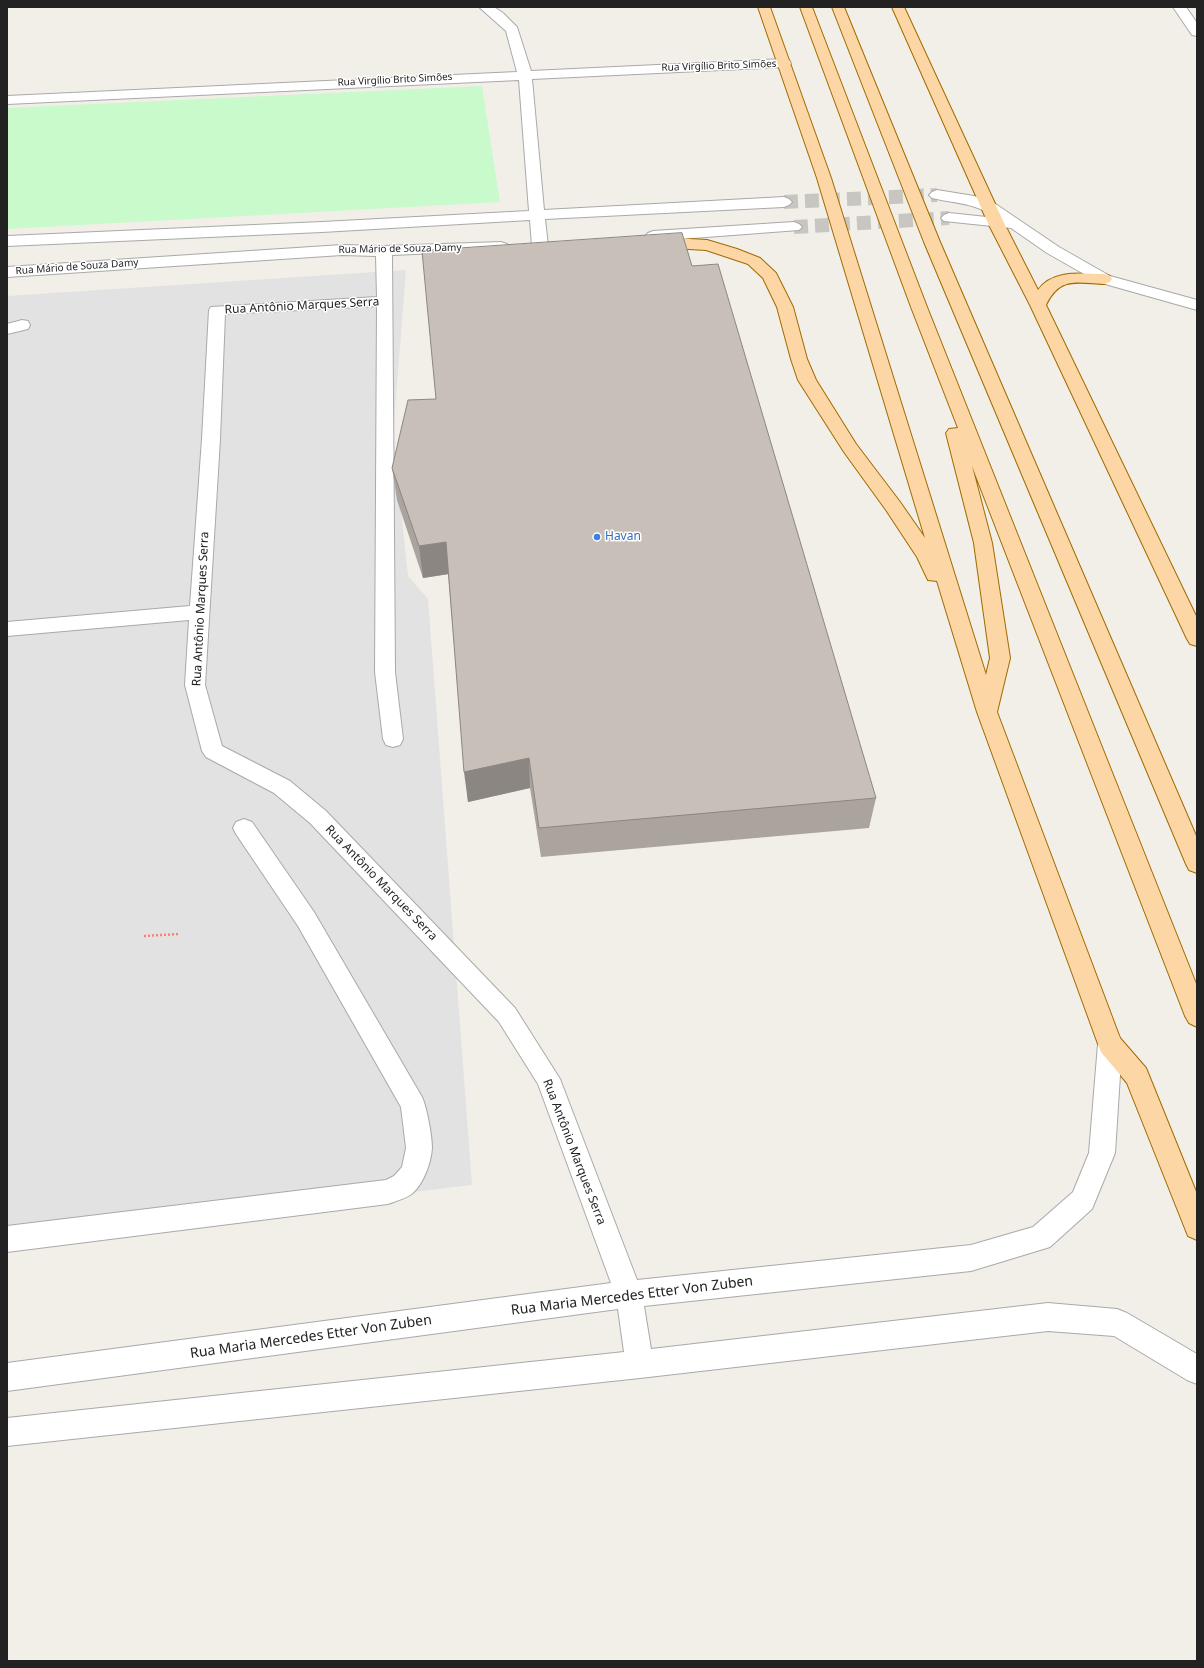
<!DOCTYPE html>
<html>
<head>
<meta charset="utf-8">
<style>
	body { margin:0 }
	#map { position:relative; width:1204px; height:1668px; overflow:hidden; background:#f2efe9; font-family:"Noto Sans",sans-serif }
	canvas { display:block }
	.frame { position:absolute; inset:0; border:8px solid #222; pointer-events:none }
</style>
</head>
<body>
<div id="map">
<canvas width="1204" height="1668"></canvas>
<div class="frame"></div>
</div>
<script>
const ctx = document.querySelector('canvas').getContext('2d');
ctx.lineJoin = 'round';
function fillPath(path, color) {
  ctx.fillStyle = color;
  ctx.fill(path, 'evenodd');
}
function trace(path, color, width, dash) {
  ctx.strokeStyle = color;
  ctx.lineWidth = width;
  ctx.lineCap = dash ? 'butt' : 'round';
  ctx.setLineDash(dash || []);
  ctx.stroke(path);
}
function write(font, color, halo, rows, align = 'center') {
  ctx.font = font + ' "Noto Sans",sans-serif';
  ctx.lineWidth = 3;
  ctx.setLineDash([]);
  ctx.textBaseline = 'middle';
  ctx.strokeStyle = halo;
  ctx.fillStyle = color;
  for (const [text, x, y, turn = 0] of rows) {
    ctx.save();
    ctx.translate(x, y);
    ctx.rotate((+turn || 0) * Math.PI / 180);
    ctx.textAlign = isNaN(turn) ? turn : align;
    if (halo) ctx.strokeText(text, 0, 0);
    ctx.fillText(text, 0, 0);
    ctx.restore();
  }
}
fillPath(new Path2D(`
	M482 86 500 202 7 229V108Z`), '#c8facc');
fillPath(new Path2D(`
	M406 270 393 435 408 576 428 599 472 1185 7 1240V296Z`), '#e2e2e2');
trace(new Path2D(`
	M784 202 937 195
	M794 227 949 218`), '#c8c6c1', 14, [14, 7]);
const minor = new Path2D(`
	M479 7H494L503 13 517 27 531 71 784 59 789 60 791 63 789 66 784 67 532 79 544 210 784 197 789 199 792 202 789 205 784 207 545 219 548 246 546 249 540 251 534 249 532 246 530 220 322 232 7 246V236L322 222 529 211 519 80 7 104V96L517 72 506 31Z
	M1173 7H1186L1197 23V36L1192 35Z
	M937 190 974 196 994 203 1059 247 1110 276 1197 300V310L1098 282 1047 253 1011 228 944 221 941 218 944 215 949 213 996 218C974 202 957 204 932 198L929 195 932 192Z
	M794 222 799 224 802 227 799 230 653 241 648 239 645 236 648 233 653 231Z
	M501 242 507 244 509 247 507 250 392 255 395 672 403 739 400 745 393 747 386 745 383 739 375 672 377 306 225 314 220 439 205 685 222 746 290 781 326 811 515 1008 560 1079 637 1280 971 1245 1033 1227 1073 1192 1089 1153 1098 1044 1101 1036 1110 1033 1119 1036 1122 1044 1115 1153 1092 1209 1050 1247 971 1271 644 1306 651 1349 1048 1303 1117 1309 1127 1313 1197 1354V1384L1187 1380 1114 1336 1048 1331 640 1378 7 1446V1418L624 1352 618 1309 7 1391V1363L611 1283 538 1084 499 1022 310 823 274 793 206 757 202 751 185 685 189 620 7 636V622L190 606 202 439 209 310 211 307 377 297 376 256 342 255 7 277V267L342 245 384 246Z
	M22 320 28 321 30 325 28 329 7 334V324Z
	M244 819 252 822 314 912 422 1097C427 1108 432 1136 432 1148 431 1163 424 1182 413 1193 407 1198 396 1201 388 1204L7 1252V1226L386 1180 394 1176 402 1167 406 1148 401 1107 298 926 236 834 233 828 236 822Z`);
const major = new Path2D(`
	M758 7H770L831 178 986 675 990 658 974 543 946 433 949 429 958 428 911 307 800 7H812L927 307 1197 986V1027L1189 1023 1185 1016 972 466 992 543 1010 658 997 712 1120 1038 1146 1068 1197 1194V1240L1188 1236 1127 1083 1101 1052 1098 1044 977 712 937 581 928 580 917 557 886 510 844 452 798 380 791 359 777 307 763 278 748 264 706 250 655 247 650 245 647 242 650 239 655 237 707 240 737 249 760 258 776 273 793 307 807 359 816 380 856 444 900 502 925 538 817 178Z
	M832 7H844L940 242 1197 838V873L1189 870 1186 864 924 242Z
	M892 7H904L1004 223 1038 290C1053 269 1082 274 1104 274L1110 276 1112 279 1110 282 1104 284C1077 283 1060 276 1046 305L1197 618V646L1190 644 1187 639 1030 305 988 223Z`);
trace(minor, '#a9a9a9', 2);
trace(major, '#a06b00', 2);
trace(new Path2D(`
	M144 936 179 934`), '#fa8072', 2.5, [2, 2]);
fillPath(minor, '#fff');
fillPath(major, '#fcd6a4');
fillPath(new Path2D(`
	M692 266 876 798 869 828 541 857 530 788 468 802 448 574 423 578 397 500 392 468 436 399Z`), '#aba49e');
fillPath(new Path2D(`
	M446 542 449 574 423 578 419 546Z
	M529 758 530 788 468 802 464 772Z`), '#8b8681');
const building = new Path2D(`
	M682 233 692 266 718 264 876 798 539 828 529 758 464 772 446 542 419 546 392 468 408 400 436 399 422 251Z`);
fillPath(building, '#c7bfb8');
trace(building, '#8b8681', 1);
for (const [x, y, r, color] of [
	[597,537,4,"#3f7fe0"]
]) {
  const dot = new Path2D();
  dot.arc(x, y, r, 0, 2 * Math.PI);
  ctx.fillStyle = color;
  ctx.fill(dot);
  trace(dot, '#fff', 1.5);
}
write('10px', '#222', '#fff', [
	["Rua Virgílio Brito Simões",719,66,-2],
	["Rua Virgílio Brito Simões",395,80,-3],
	["Rua Mário de Souza Damy",400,249,-1],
	["Rua Mário de Souza Damy",77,267,-4]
]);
write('12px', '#222', '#fff', [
	["Rua Antônio Marques Serra",302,306,-3],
	["Rua Antônio Marques Serra",201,609,-87],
	["Rua Antônio Marques Serra",381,883,46],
	["Rua Antônio Marques Serra",574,1152,69]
]);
write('12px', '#366cbe', '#fff', [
	["Havan",605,537]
], 'left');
write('14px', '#222', '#fff', [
	["Rua Maria Mercedes Etter Von Zuben",632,1296,-7],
	["Rua Maria Mercedes Etter Von Zuben",311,1337,-8]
]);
</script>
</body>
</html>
